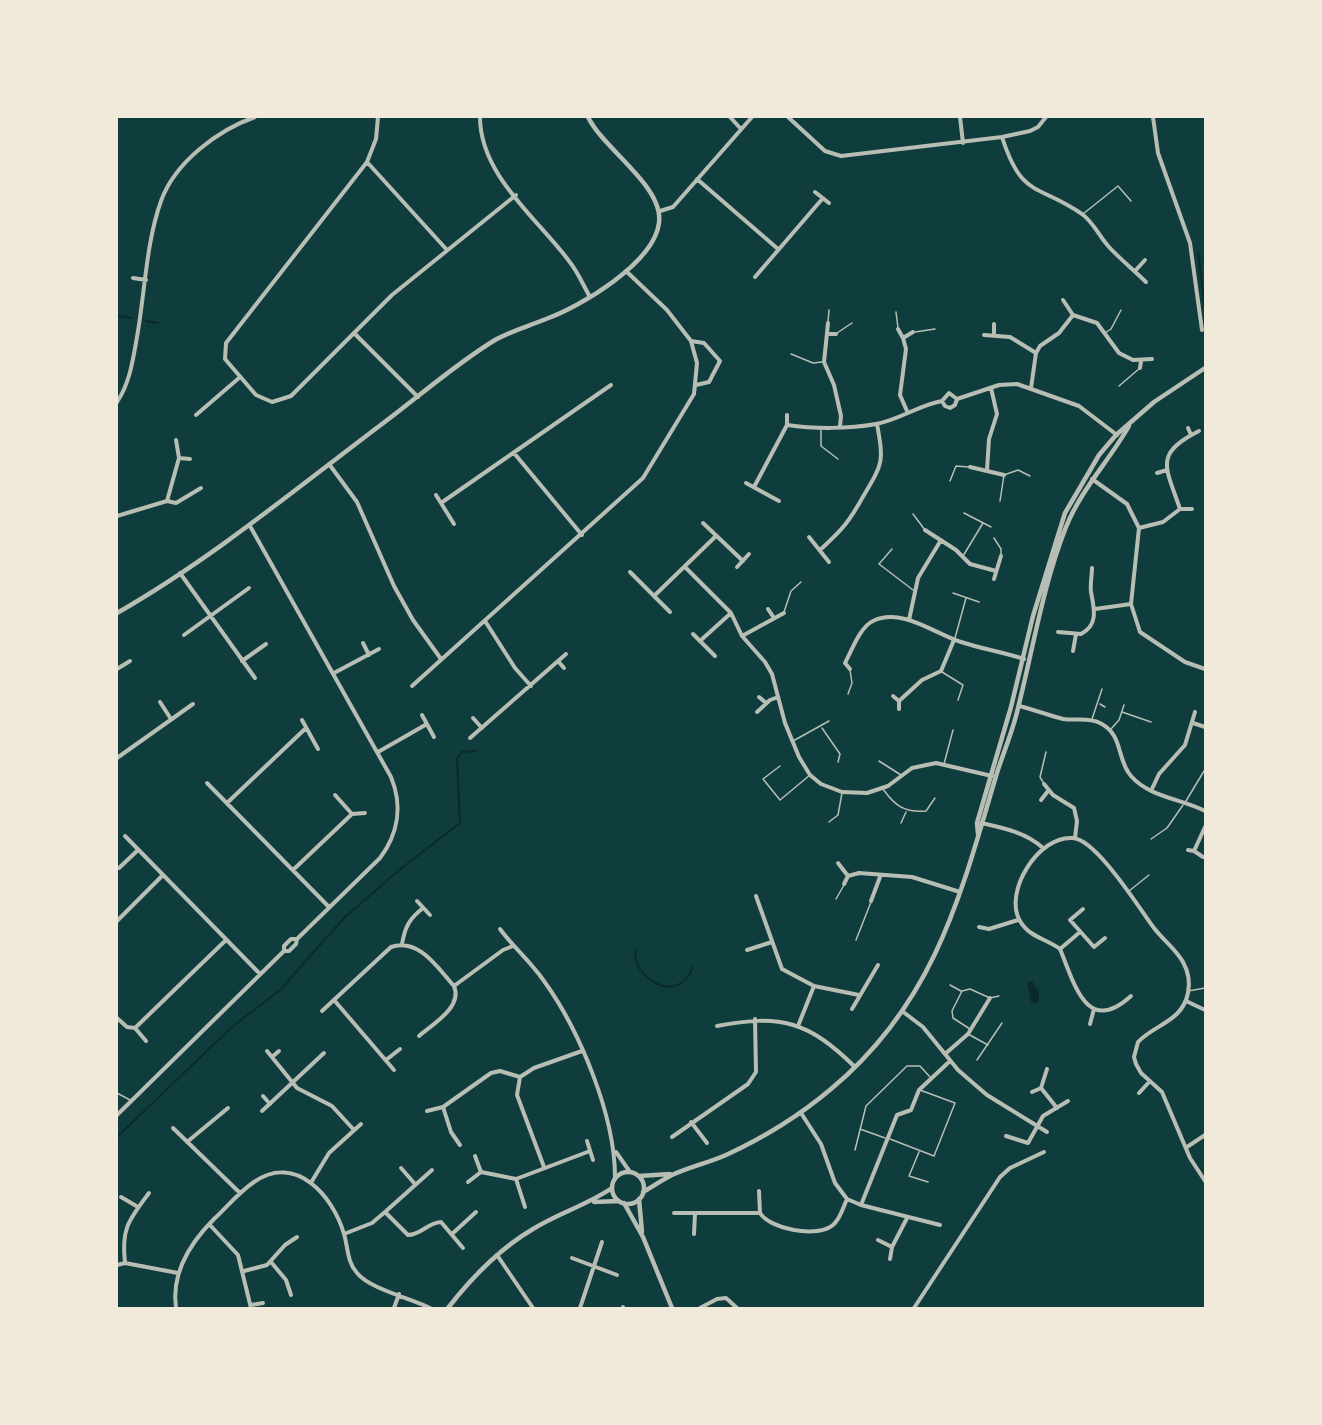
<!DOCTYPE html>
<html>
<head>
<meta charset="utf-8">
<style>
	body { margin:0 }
	#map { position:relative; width:1322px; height:1425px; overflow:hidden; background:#0f3d3e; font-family:"Varela Round",sans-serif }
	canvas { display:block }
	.frame { position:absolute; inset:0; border:118px solid #f1e9da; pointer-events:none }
</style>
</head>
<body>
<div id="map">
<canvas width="1322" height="1425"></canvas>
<div class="frame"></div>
</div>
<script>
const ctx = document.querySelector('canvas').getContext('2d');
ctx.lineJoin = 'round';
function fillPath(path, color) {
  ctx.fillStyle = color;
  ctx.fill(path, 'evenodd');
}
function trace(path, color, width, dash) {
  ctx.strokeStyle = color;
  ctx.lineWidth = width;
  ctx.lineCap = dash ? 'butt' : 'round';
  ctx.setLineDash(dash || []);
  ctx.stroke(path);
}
fillPath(new Path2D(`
	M1027 981H1032L1039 992V1002L1036 1004 1031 1002Z`), '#0a2a2b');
trace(new Path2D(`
	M1198 252 1205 310
	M119 316 131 318
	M146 321 158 323
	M636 950C629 974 677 1009 693 967
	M117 1137 232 1027 280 990 344 918 398 871 460 823 457 759 461 752 476 751`), '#0a2a2b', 2);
trace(new Path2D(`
	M1083 214 1118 186 1131 201
	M896 312 898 328
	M828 322 829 310
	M915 332 935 329
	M837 333 852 323
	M1105 333 1111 329 1121 310
	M791 354 813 363 822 362
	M1119 386 1140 368
	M821 430V446L838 459
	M950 481 956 466 969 467
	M1000 501 1004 475 1018 470 1030 476
	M964 513 991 527
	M913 514 925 530
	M994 538 1001 549V556
	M892 549 879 564 913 590
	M963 556 983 523
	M953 593 979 602
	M784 612 791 591 801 582
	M955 638 966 598
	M942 672 963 685 958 700
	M848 694 852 683 850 670
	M1100 704 1105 707
	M1122 712 1151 722
	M1092 719 1102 689
	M822 728 840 754 838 762
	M1111 729 1119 720 1124 705
	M793 741 829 721
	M879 761 901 775
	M944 764 953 730
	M780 766 763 779 780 800 810 775
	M1043 782 1040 777 1046 752
	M883 789C895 806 905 813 926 811L935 798
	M1186 801 1204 771
	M829 822 838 815 842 793
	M901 823 906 812
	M1151 839 1167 828 1183 805
	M1129 891 1149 875
	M836 899 844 885
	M856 940 871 902
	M950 985 961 991
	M1188 991 1205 988
	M970 1029 953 1018 952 1011 962 991 970 989 990 998 999 996
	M968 1034 988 1045
	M977 1060 1002 1023
	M117 1093 130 1100
	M860 1129 885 1138
	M890 1139 934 1156 955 1103 920 1090
	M855 1150 866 1106 907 1066H920L930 1077
	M919 1152 909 1176 928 1182`), '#b8beb3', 1.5);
trace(new Path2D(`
	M378 117 376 139 367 162 226 343 225 359 256 395 272 402 291 396 392 295 516 195
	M480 117C480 175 537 218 569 261 578 272 583 285 590 297
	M730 117 741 129
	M788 117 825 151 841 156 1002 137 1030 131 1038 127 1046 117
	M960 117 963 143
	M1153 117 1158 153 1190 243 1202 330
	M1002 137C1022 199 1037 183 1082 214 1094 223 1099 236 1109 247 1120 259 1134 270 1146 282
	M367 162 447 250
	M697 179 778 249
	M815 192 829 203
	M660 211 673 207 752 117
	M1135 271 1145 260
	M755 277 823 198
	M133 278 146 280
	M1063 300 1073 315 1097 323 1119 353 1133 360 1152 359
	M828 323 824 362 834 385 841 416 840 426
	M898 329 903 338
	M354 333 418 397
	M827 334H836
	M984 335 1010 337 1036 353
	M994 335V324
	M691 341 704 343 720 361 709 382 696 385
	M1140 368 1141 361
	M1031 388 1036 353 1040 346 1059 333 1073 315
	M957 399 949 393 942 401 945 406 950 408 955 405 957 399 999 385 1017 384 1079 406 1117 435
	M117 402C130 383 133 359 137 337 145 292 146 243 161 201 175 162 218 130 255 117
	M907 411 900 395 906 349 903 338 913 332
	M196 415 239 378
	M787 425C814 429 849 429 876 424 899 420 919 405 942 401
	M1188 428 1191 435
	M514 453 582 535
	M179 458 190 459
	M329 464 357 502 394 586 413 620 441 659
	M970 467 1004 475
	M987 470 989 439 997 414 991 388
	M1157 473 1167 470
	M1092 479 1127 504 1139 528 1131 604 1140 632 1185 662 1205 669
	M746 483 779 501
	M754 487 787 425V415
	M436 495 454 524
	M167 501 179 458 176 440
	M441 503 611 385
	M1180 509H1192
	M117 516 167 501 176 503 201 488
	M703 523 743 561
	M1139 528 1163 522 1180 509C1166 467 1153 454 1199 431
	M925 530 956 550 970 564 996 571
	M809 537 829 562
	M820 550C843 529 849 522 864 495 883 463 884 462 877 424
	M685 567 731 613 742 636 765 662 772 674 785 723 799 757 810 775 821 784 842 792 867 793 888 786 912 768 936 763 992 776
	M737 567 749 554
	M630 572 670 612
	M180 573 255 678
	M994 579 1001 556
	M654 596 716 536
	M768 609 774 618
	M1095 609 1131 604
	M909 620 918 578 941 540
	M485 621 515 668 531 686
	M1058 632 1081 634C1099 625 1094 608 1091 592 1090 584 1092 575 1092 568
	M693 634 715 656
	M184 635 249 588
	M742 636 784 613
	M700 641 731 613
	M363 643 369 655
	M1073 651 1076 634
	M242 661 266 644
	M558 661 564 668
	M117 669 130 661
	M850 669 845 663C852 650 860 627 873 621 902 607 935 634 961 642 982 649 1003 652 1024 659
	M334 673 379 649
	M412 686 643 478 694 394 697 363 691 341 667 310 626 271
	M893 696 899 701V709
	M759 697 766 703
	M899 701 922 680 941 671 954 640
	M160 702 171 719
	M1019 706C1034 710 1049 715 1063 719 1076 721 1088 717 1100 723 1124 735 1116 759 1131 776 1149 797 1182 799 1205 811
	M757 712 770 700 778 697
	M422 715 434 737
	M473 718 482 728
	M302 720 318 749
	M1193 723 1205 727
	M470 738 566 654
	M378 752 427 724
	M117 758 193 704
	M207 783 329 907
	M1044 784 1053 795 1074 808 1077 821 1075 838
	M1151 791 1159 774 1185 745 1195 712
	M335 795 352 814 365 813
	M1041 800 1048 791
	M227 803 306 728
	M981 823C1003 828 1025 832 1043 848
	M125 836 260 974
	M1188 850 1194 851
	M1203 857 1194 851 1205 827
	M838 863 848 876 859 873 912 877 960 892
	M119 868 138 850
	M293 870 352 814
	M844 884 848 876
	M756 896 782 969 814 986 859 995
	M417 901 430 915
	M871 901 880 877
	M1083 909 1070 920 1094 947 1105 938
	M117 921 163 875
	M979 927 989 929 1018 920
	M500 929C514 948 530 961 544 981 580 1031 615 1116 615 1177
	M402 944C405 927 409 919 423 908
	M1060 949 1080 932
	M747 950 772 942
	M284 951V946L291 939H297
	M1131 996C1086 1037 1074 982 1060 949 1047 939 1029 937 1020 921 1003 893 1038 835 1073 838 1097 840 1139 908 1154 928 1163 940 1176 949 1183 962 1188 971 1190 983 1188 993 1182 1022 1155 1024 1138 1042L1134 1057 1136 1064 1141 1073 1162 1092 1190 1158 1205 1181
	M334 1000 394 1070
	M1186 1001 1205 1010
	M852 1009 878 965
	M322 1011 391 947C419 938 437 967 454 986L503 950 513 946
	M902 1011 923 1027 958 1070 987 1095 1047 1132
	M117 1018 127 1027 135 1028 146 1041
	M1090 1024 1094 1009
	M717 1026C781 1014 808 1021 855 1067
	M798 1026 814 986
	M135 1028 226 940
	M419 1036C433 1024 463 1007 454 986
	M267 1051 297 1088 332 1106 354 1130
	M945 1054 968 1034 990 998
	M272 1057 279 1051
	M386 1060 400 1049
	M520 1077 534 1068 582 1051
	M1041 1088 1057 1108
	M1032 1092 1041 1088 1047 1069
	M1139 1093 1150 1081
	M263 1096 270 1104
	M443 1107 451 1132 460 1145
	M262 1111 324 1053
	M427 1111 443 1107 491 1073 500 1071 520 1077 517 1095 544 1167
	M801 1113 821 1144 835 1183 847 1199 861 1205 940 1225
	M117 1115 284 951H289L296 944 297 939 380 858C398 834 403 806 391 777L250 526
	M691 1122 707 1143
	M173 1128 240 1193
	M1006 1136 1028 1143 1043 1116 1068 1101
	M672 1137 748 1084 756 1072 755 1019
	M587 1141 593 1160
	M187 1142 228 1108
	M1187 1147 1205 1135
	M616 1152 630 1172
	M475 1156 481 1172
	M401 1168 415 1184
	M516 1179 590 1151
	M312 1181 329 1153 361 1124
	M468 1182 481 1172 516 1179 525 1207
	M759 1191 760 1213
	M149 1193C129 1220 121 1228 125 1263L178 1273
	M121 1197 138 1207
	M861 1205 897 1115 911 1110 919 1090 950 1061
	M385 1212 432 1170
	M674 1213H760C770 1229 814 1237 830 1227 839 1222 843 1208 847 1199
	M209 1224 238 1255 251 1308
	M344 1234 372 1223 385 1212 408 1235C421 1235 427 1223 441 1222L463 1248
	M452 1234 476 1212
	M694 1234 695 1214
	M878 1240 892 1247
	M497 1255 533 1308
	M572 1258 617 1275
	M890 1259 892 1247 907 1218
	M271 1262 286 1280 291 1295
	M117 1265 125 1263
	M244 1271 267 1265 285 1245 297 1237
	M251 1305 263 1303
	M623 1307V1308
	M176 1308C171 1273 190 1243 214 1219 227 1207 239 1192 254 1182 296 1153 333 1196 344 1234 348 1247 347 1262 357 1273 370 1289 410 1298 430 1308
	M394 1308 399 1294
	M580 1308 602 1242
	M700 1308 717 1299 726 1298 737 1308
	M914 1308 1000 1177 1010 1168 1044 1152`), '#b8beb3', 4);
trace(new Path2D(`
	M117 613C213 558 298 487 386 421 422 394 457 363 495 340 511 331 529 326 546 319 580 307 654 263 659 223 664 186 604 150 588 117
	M978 834 977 823 1011 707 1033 616 1065 513 1099 455 1116 435 1154 402 1205 368
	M612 1188a16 16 0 1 1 32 0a16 16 0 1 1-32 0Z
	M639 1176 670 1174
	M643 1192C652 1187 662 1180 672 1175 689 1167 708 1163 726 1155 763 1138 799 1116 831 1089 934 1003 960 898 996 776 1003 753 1013 731 1018 708 1033 649 1043 585 1066 527 1082 488 1109 461 1129 426
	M639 1199 642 1232
	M594 1202 618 1201
	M624 1203 643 1237 672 1308
	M448 1308C472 1277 499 1249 533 1229 559 1213 587 1205 612 1188`), '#b8beb3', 4.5);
</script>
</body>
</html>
